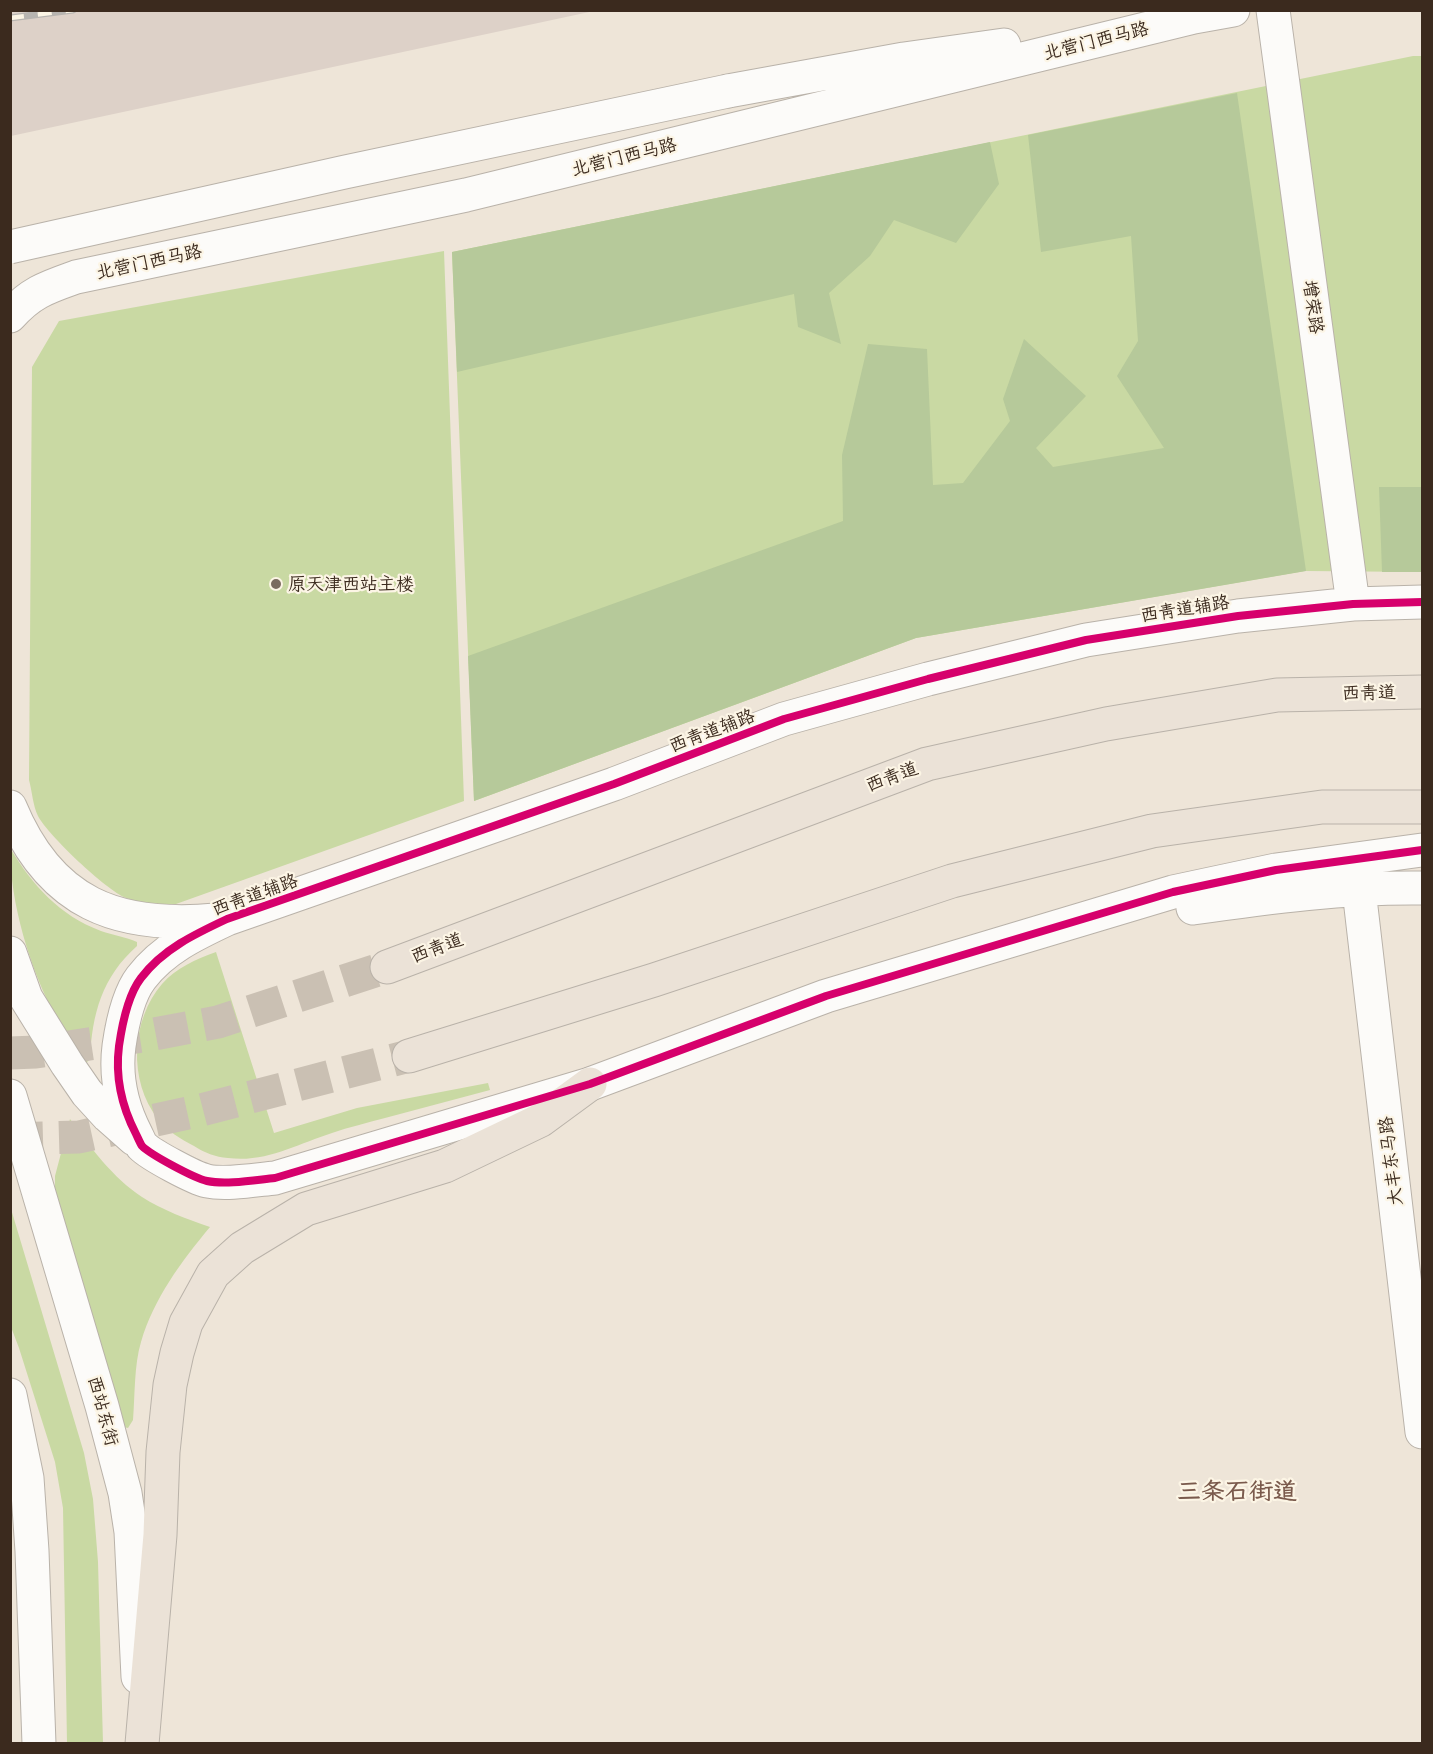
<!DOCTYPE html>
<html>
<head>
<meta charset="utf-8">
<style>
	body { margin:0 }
	#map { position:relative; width:1433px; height:1754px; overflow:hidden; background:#eee5d8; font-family:Mali,sans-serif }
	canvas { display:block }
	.frame { position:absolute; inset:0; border:12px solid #3b2a1e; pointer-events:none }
</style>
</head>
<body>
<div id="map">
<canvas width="1433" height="1754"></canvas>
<div class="frame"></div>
</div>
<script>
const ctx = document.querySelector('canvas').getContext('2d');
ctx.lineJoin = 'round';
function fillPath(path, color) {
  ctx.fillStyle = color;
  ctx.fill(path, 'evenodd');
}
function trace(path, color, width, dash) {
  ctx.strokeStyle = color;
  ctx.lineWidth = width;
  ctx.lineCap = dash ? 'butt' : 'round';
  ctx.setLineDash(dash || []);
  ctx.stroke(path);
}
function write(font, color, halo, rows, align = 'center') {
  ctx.font = font + ' Mali,"LXGW WenKai TC",sans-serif';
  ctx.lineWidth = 4.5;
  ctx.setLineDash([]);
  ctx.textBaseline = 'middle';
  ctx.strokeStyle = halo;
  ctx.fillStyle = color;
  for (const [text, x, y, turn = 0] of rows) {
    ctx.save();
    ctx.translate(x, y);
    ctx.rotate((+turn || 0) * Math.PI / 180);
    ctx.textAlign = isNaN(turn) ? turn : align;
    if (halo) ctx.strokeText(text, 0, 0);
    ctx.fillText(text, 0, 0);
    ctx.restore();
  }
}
fillPath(new Path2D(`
	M11 10H594V11L11 136Z`), '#ddd1c8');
fillPath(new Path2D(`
	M1413 56H1422V572L1305 571 916 638 474 801 452 252Z
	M444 251 464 801 176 904C158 904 143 904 126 898 106 890 48 835 38 816 33 806 32 791 29 780L32 367 59 321Z
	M10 848C33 886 59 915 101 931 113 935 126 937 137 942V946C102 977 92 1014 90 1059L87 1062H83C74 1048 65 1034 57 1019 30 970 10 903 10 848Z
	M216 952 274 1133 357 1108 488 1083 490 1090C455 1099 420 1109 385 1118 367 1123 349 1127 332 1133 297 1144 266 1163 228 1158 215 1157 205 1153 194 1146 180 1139 168 1131 158 1119 128 1081 131 1020 162 984 176 968 196 959 216 952Z
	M70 1119C90 1147 113 1178 142 1197 162 1210 187 1219 210 1227 181 1262 154 1298 141 1342 134 1365 135 1396 133 1420L128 1428 119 1426 55 1192V1176Z
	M11 1209 84 1453 93 1499 98 1562 103 1743H67L63 1508 55 1462 19 1348 11 1327Z`), '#c9d9a3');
fillPath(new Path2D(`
	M1237 93 1306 571 916 638 474 801 468 656 843 521 842 455 868 344 927 349 933 485 963 483 1010 421 1003 399 1024 339 1086 396 1036 448 1053 467 1164 448 1117 376 1138 341 1131 236 1041 252 1028 135Z
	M990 142 999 184 956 243 894 220 870 256 829 293 841 344 798 327 794 294 457 372 452 252Z
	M1379 487H1422V572H1382Z`), '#b6c99a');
trace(new Path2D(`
	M10 1053 36 1052 149 1035 218 1022 387 967
	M10 1139 79 1137 197 1111 409 1056`), '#cac0b3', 33, [33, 16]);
const minor = new Path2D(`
	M1273 10 1353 604
	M728 91 904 59 1004 45
	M10 316C31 292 48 287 76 277L466 195 1194 17 1233 10
	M1422 602 1353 604 1238 616 1086 640 928 679 784 719 614 784 227 919C195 934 163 949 141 978 128 995 122 1025 119 1046 115 1077 122 1107 136 1134 138 1138 140 1143 142 1146 151 1155 194 1178 207 1181 226 1185 255 1180 275 1178L590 1084 826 996 1173 892 1276 870 1422 850
	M10 807C50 904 117 929 216 920
	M1359 890 1422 1432
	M1193 908C1269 897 1346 887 1422 888
	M10 953 26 998 67 1064 87 1093 108 1116 134 1139
	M10 1096 102 1406 125 1493 131 1532 138 1677
	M10 1395 27 1478 32 1551 39 1744`);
const major = new Path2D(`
	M142 1744 160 1535 163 1452 170 1385 177 1353 186 1323 213 1274 242 1248 306 1209 445 1166 541 1120 590 1084`);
const highway = new Path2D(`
	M387 967 927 764 1106 724 1277 695 1422 692
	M409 1056 654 980 952 881 1152 831 1322 807H1422`);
trace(minor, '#b9b2a9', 35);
trace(major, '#b9b2a9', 35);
trace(highway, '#b9b2a9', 35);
trace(minor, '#fcfbf9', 33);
trace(major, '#ebe2d7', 33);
trace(highway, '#ebe2d7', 33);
const rail = new Path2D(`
	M10 18 73 10`);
trace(rail, '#b7b4b0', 7);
trace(rail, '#fcf5e5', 4.5, [14]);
const minorBridge = new Path2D(`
	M10 247 345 172 728 91`);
trace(minorBridge, '#b9b2a9', 35, []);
trace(minorBridge, '#fcfbf9', 33);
trace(new Path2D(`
	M1422 602 1353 604 1238 616 1086 640 928 679 784 719 614 784 227 919C195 934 163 949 141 978 128 995 122 1025 119 1046 115 1077 122 1107 136 1134 138 1138 140 1143 142 1146 151 1155 194 1178 207 1181 226 1185 255 1180 275 1178L590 1084 826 996 1173 892 1276 870 1422 850`), '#d6006c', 8);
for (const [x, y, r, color] of [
	[276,584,6,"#7a6b5f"]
]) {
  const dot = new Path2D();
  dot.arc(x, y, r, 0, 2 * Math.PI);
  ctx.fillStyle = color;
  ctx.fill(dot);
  trace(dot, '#fcf5e5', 2);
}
write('18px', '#3b2a1e', '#fcf5e5', [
	["北营门西马路",1096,41,-14],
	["北营门西马路",624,157,-14],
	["北营门西马路",149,262,-12],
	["增荣路",1313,307,82],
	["西青道辅路",1185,609,-9],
	["西青道",1369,693,-1],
	["西青道辅路",712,731,-21],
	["西青道",892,777,-21],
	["西青道辅路",255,895,-20],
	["西青道",437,948,-21],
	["大丰东马路",1391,1161,-97],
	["西站东街",103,1411,75]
]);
write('18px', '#3b2a1e', '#fcf5e5', [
	["原天津西站主楼",288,584]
], 'left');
write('bold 24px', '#7a5a4c', '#fcf5e5', [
	["三条石街道",1237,1492]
]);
</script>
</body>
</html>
